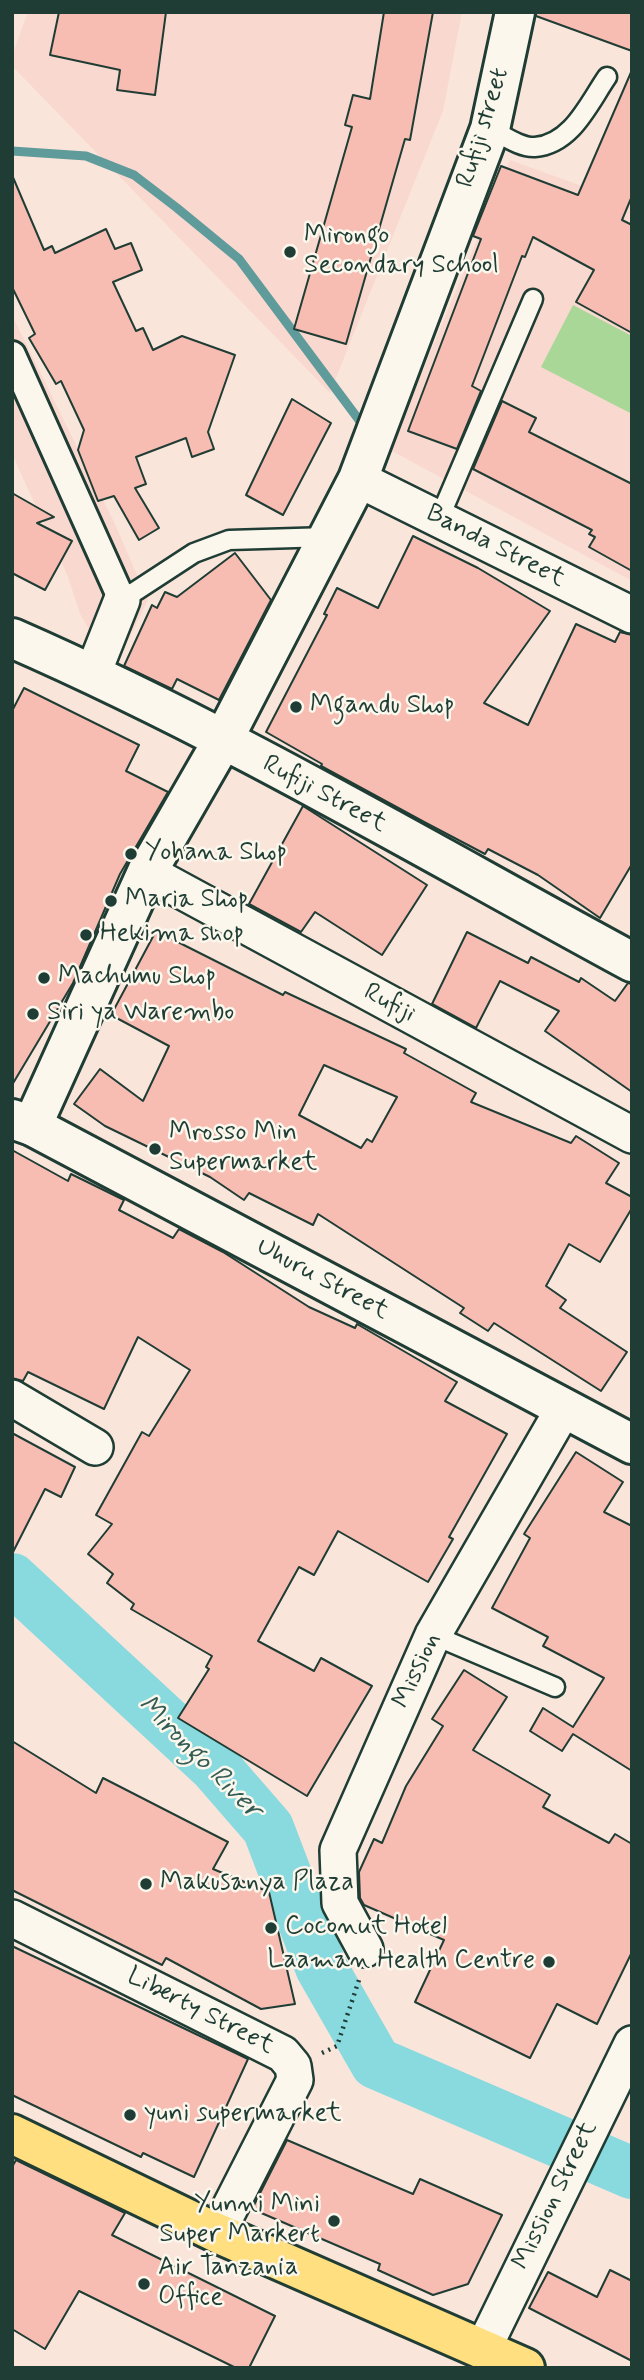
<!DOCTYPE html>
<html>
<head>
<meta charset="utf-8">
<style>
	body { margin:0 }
	#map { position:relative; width:644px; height:2380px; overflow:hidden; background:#fae5db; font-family:Mynerve,sans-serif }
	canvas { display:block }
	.frame { position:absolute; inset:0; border:14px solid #1f3d34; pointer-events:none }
</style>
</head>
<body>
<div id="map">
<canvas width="644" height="2380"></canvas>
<div class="frame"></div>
</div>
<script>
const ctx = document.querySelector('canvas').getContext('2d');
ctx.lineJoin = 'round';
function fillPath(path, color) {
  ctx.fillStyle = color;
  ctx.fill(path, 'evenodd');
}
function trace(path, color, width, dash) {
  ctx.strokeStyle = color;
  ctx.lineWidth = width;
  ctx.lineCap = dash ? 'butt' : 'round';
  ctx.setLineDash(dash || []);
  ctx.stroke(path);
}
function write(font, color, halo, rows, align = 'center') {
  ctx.font = font + ' Mynerve,sans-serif';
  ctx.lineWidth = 5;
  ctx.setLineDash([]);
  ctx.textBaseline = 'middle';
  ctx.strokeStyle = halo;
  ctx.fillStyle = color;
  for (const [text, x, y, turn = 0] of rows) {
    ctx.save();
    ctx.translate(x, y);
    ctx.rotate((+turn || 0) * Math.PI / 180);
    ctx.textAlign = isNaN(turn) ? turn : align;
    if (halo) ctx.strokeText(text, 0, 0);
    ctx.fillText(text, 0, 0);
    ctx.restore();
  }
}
fillPath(new Path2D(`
	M28 12H462L443 111 330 393 12 66V56Z
	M510 160 632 204V581L390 450Z
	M12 315 114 522 148 600 113 671 80 614 68 577 12 454Z`), '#f9d9cf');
fillPath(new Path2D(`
	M573 305 632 336V414L541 367Z`), '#a9d797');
trace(new Path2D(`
	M12 151 86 156 134 175 177 208 239 259 365 428`), '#5f9b9b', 9);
trace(new Path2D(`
	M12 1579 215 1767 268 1828 321 1967 376 2063 632 2173`), '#89dadf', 52);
const building = new Path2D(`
	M59 12H166L155 95 117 90 120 70 50 55Z
	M384 12H433L410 140 405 139 346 344 294 329 352 127 345 125 353 95 370 99Z
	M536 12H632V51L536 16Z
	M632 70V196L622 220 632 225V333L576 302 594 270 533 237 525 257 522 256 472 386 481 391 457 449 408 431 481 239 473 236 501 166 578 195Z
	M12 175 44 250 52 246 55 253 106 229 115 249 131 243 142 270 113 282 136 331 143 328 153 350 182 336 235 355 208 432 214 449 192 457 186 438 136 457 146 484 135 488 159 528 139 540 114 496 98 501 78 450 84 430 61 381 56 384 29 338 35 334 12 287Z
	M292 399 331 423 283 515 246 495Z
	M502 401 536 418 529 432 632 484V571L589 547 595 537 589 534 592 530 473 469Z
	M12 493 54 517 37 523 72 541 45 590 12 573Z
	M413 536 478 568 550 611 484 703 528 725 576 624 615 642 620 632 632 635V864L600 918 538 875 488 849 485 854 426 823 321 766 322 764 266 732 327 615 324 614 337 588 378 608Z
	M235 553 271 600 219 700 177 679 172 689 124 666 152 605 157 608 165 592 177 597Z
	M24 688 139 745 126 771 168 792 120 874 73 983 12 1085V711Z
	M303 806 427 885 382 955 315 912 301 932 249 904Z
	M156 931 283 995 285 992 406 1049 404 1053 476 1093 471 1102 571 1143 576 1136 619 1163 606 1183 632 1197V1208L600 1262 569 1244 546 1286 566 1300 560 1308 627 1352 601 1391 494 1323 488 1331 460 1313 464 1308 318 1214 313 1225 249 1193 244 1200 210 1177 105 1126 74 1104 100 1069 143 1101 169 1046 111 1015ZM324 1065 397 1097 372 1142 367 1139 361 1148 299 1115Z
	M467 932 528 963 531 957 579 982 581 978 615 1001 628 983 632 984V1092L545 1031 559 1011 500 981 476 1028 432 1004Z
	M12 1150 68 1181 71 1174 124 1200 119 1210 173 1238 179 1229 223 1252 309 1307 355 1328 357 1324 457 1382 445 1401 507 1434 449 1537 453 1539 428 1582 338 1531 314 1575 299 1567 258 1641 314 1671 321 1658 372 1686 307 1796 178 1718 209 1669 206 1667 212 1656 131 1609 134 1604 107 1583 113 1574 88 1554 112 1524 96 1515 142 1432 149 1436 190 1370 138 1337 104 1409 28 1372 23 1381 12 1378Z
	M12 1433 75 1467 61 1497 45 1489 12 1554Z
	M576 1452 623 1482 604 1512 632 1526V1771L573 1734 562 1751 530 1731 543 1708 573 1727 604 1678 543 1646 548 1637 492 1608 530 1538 524 1534Z
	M464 1670 507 1697 473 1750 550 1795 543 1807 609 1843 615 1834 632 1844V1952L597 2024 557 2004 530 2058 415 2002 444 1940 364 1905 360 1898 359 1872 374 1839 382 1843 406 1786 443 1726 432 1719Z
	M12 1741 96 1793 103 1778 228 1842 213 1869 269 1892 295 2004 261 2009 166 1958 162 1965 12 1890Z
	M12 1946 248 2059 194 2177 143 2153 141 2157 12 2095Z
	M287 2140 413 2194 420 2179 502 2215 468 2284 433 2295 378 2270 380 2264 252 2209Z
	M16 2160 125 2213 112 2235 275 2316 249 2368H236L79 2291 45 2349 12 2329V2167Z
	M610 2270 632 2281V2361L529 2308 548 2272 597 2297Z`);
fillPath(building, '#f7bcb2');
trace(building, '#1f3d34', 2);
const service = new Path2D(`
	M490 129C503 135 520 148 535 147 572 144 589 103 607 77
	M439 519 533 299
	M122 600 194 553 229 540 329 537
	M433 1635 555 1687`);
const pedestrian = new Path2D(`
	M12 355 122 600`);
const minor = new Path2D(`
	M358 479 632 615
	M93 673 122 600
	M147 872 632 1135
	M12 1398 95 1447
	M12 1918 283 2054 293 2066 295 2080 217 2233
	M365 1949 340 1903 338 1850 433 1635 564 1408
	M483 2349 632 2044`);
const tertiary = new Path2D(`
	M12 638C225 731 427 851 632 962
	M12 1119 32 1126 632 1444`);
const secondary = new Path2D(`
	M32 1126 147 872 223 740 358 479 490 129 515 12`);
const trunk = new Path2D(`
	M12 2134 217 2233 525 2368`);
trace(service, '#1f3d34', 23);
trace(pedestrian, '#1f3d34', 32);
trace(minor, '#1f3d34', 40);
trace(tertiary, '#1f3d34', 44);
trace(secondary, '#1f3d34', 44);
trace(trunk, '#1f3d34', 44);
trace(new Path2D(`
	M322 2053 337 2046 360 1977`), '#1f3d34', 4.5, [2, 5]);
trace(service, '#fbf7ec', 18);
trace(pedestrian, '#fbf7ec', 26);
trace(minor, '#fbf7ec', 35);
trace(tertiary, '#fbf7ec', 38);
trace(secondary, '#fbf7ec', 38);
trace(trunk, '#ffdf80', 38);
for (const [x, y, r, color] of [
	[290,252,7,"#1f3d34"],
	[296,707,7,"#1f3d34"],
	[131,854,7,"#1f3d34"],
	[111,901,7,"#1f3d34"],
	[86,935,7,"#1f3d34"],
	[44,978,7,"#1f3d34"],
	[33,1014,7,"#1f3d34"],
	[155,1149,7,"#1f3d34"],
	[146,1884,7,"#1f3d34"],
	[271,1928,7,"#1f3d34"],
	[549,1962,7,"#1f3d34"],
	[130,2115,7,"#1f3d34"],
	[334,2221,7,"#1f3d34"],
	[144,2284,7,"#1f3d34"]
]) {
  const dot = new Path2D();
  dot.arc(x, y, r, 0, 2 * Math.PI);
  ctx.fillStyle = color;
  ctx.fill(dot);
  trace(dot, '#fbf7ec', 2.5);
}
write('26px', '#1f3d34', '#fbf7ec', [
	["Rufiji street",484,128,-73],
	["Banda Street",495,547,27],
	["Rufiji Street",324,795,28],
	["Rufiji",389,1004,28],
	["Uhuru Street",322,1280,28],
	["Mission",418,1671,-65],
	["Liberty Street",200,2012,27],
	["Mission Street",556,2196,-64]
]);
write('26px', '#1f3d34', '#fbf7ec', [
	["Mirongo",304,237],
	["Secondary School",304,267],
	["Mgandu Shop",310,707],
	["Yohana Shop",145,854],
	["Maria Shop",125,901],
	["Hekima shop",100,935],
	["Machumu Shop",58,978],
	["Siri ya Warembo",47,1014],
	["Mrosso Min",169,1134],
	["Supermarket",169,1164],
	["Makusanya Plaza",160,1884],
	["Coconut Hotel",285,1928],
	["Laaman Health Centre",535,1962,"right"],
	["yuni supermarket",144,2115],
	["Yunni Mini",320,2206,"right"],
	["Super Markert",320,2236,"right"],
	["Air Tanzania",158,2269],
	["Office",158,2299]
], 'left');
write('italic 28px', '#345c56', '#fbf7ec', [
	["Mirongo River",199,1758,45]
]);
</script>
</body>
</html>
